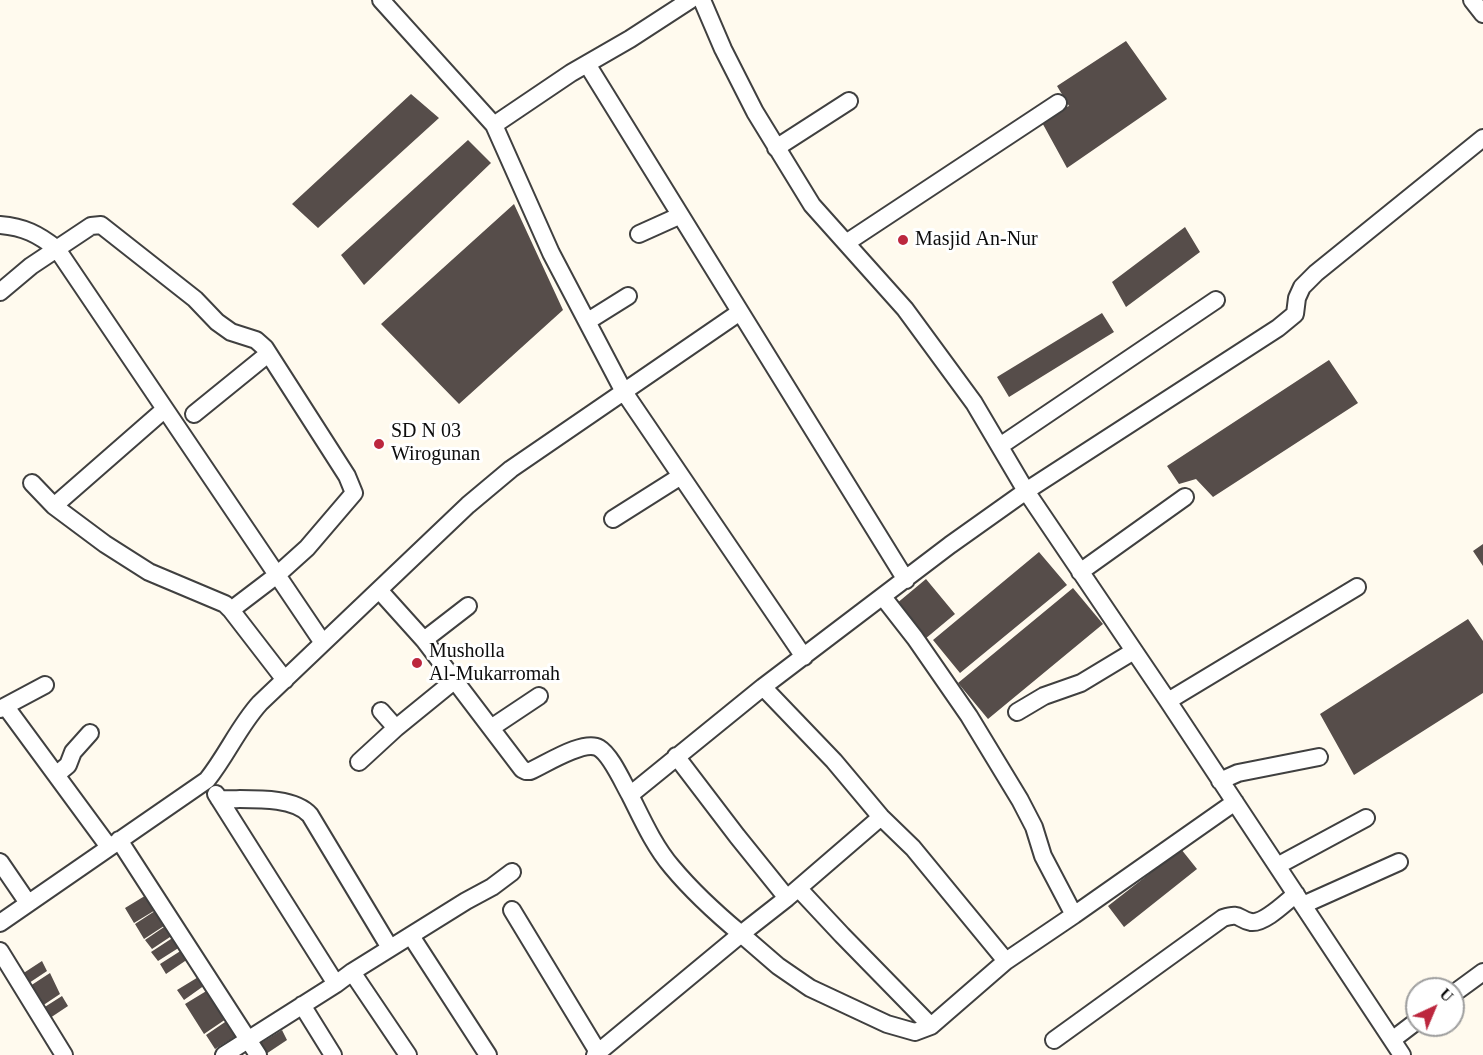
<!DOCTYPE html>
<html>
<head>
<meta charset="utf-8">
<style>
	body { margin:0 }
	#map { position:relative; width:1483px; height:1055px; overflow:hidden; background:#fffaee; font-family:Georgia,serif }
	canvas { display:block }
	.north { position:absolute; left:1405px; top:977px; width:60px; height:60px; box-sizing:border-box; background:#fff; border:2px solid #9e9e9e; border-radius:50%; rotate:44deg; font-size:16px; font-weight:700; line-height:24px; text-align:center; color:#0d0d0d }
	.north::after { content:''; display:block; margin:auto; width:21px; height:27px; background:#bc273e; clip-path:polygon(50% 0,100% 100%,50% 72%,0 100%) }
</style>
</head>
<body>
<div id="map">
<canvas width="1483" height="1055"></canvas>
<div class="north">U</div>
</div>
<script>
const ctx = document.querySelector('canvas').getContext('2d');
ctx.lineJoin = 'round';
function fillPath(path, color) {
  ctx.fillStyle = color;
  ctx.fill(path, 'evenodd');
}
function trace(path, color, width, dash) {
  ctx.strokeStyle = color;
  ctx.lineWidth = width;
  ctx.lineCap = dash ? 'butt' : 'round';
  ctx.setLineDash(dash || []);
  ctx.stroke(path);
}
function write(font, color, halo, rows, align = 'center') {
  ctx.font = font + ' Georgia,serif';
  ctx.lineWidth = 6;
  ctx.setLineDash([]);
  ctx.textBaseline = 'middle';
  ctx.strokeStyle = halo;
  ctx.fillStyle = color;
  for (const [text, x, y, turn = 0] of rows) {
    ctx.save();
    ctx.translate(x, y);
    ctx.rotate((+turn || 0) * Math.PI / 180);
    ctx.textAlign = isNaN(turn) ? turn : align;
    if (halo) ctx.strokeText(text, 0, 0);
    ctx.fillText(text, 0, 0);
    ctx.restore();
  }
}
fillPath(new Path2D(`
	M1126 41 1167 99 1067 168 1039 117 1069 106 1057 86Z
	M411 94 439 118 318 228 292 204Z
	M468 140 491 163 364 285 341 255Z
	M514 204 563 310 459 404 381 324Z
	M1185 227 1200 252 1126 307 1112 282Z
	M1102 313 1114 332 1009 397 997 377Z
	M1329 360 1358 403 1213 497 1196 479 1179 484 1167 466Z
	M1483 544V566L1473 551Z
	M1039 552 1067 585 960 673 933 640Z
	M926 579 955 614 925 639 896 604Z
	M1073 588 1103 624 988 719 958 683Z
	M1468 619 1483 641V693L1354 775 1320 714Z
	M1181 849 1197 869 1124 927 1108 906Z
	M148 894 157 909 134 923 125 908Z
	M158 909 167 924 144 939 135 924Z
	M167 925 173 935 152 949 145 940Z
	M174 937 180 947 158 961 151 952Z
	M182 950 188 959 166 974 160 964Z
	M42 961 47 971 26 985 19 976Z
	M50 973 60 994 39 1008 27 988Z
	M200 976 205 985 184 1000 177 990Z
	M208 990 226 1019 204 1034 185 1004Z
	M62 996 68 1006 47 1020 40 1010Z
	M228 1020 238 1035 215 1049 206 1035Z
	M282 1030 287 1040 266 1054 259 1044Z`), '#564d4a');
const minor = new Path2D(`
	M381 0 494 125 571 73 630 39 690 0
	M702 0 723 49 755 112 812 205 905 309 974 403 1026 491 1168 701 1402 1055
	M1472 0 1483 14
	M587 64 906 580
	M494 125 551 253 624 392 804 657
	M776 148 849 101
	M0 225C24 227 38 234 57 249L323 643
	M639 234 679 216
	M846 243 1058 103
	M0 292 31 266 91 226 101 225 195 299 217 322 231 332 256 340 265 348 347 476 354 493 307 548 277 575 231 610
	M588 321 628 296
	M194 414 268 354
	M1000 446 1216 300
	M32 483 54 506 105 544 149 572 225 604 231 610 285 680
	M54 506 165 409
	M613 519 681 476
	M1080 572 1185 497
	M379 590 424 640 522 769 526 771H530C546 764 584 739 599 748 611 755 623 783 630 795
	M424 640 468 606
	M763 687 834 761 881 817 913 848 1006 961
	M1168 701 1357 587
	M6 707 109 847
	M0 709 45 685
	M381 711 396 728 455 680
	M1017 712 1044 696 1081 683 1134 651
	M491 728 539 696
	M676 756 737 836 787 898 881 817
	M359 762 396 728
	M56 775 68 765 73 752 90 733
	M1220 781 1238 773 1319 757
	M216 794 336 984
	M219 799C246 800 292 795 310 815L390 948
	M119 840 258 1055
	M0 862 28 903
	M1277 866 1366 818
	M799 889 842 935 931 1026
	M787 898 741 934 778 966 810 988 887 1024 915 1032 931 1026 1006 961 1074 915 1043 856 1034 827 1020 800 969 716 915 638 883 597
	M1303 905 1399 862
	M512 910 598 1052
	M1074 915 1235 802
	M0 923 207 780C227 755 239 726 260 703L468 505 511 469 740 312
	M411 936 488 1055
	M0 951 64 1055
	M352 972 408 1055
	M1453 994 1483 972
	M302 1005 333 1055
	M1054 1040 1223 918C1241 912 1237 919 1251 922 1264 924 1286 902 1296 894
	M1392 1040 1417 1021
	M224 1055 336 984 352 972 466 901 492 887 512 872
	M595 1055 741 934C717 914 692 891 672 867 654 846 642 819 630 795L763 687 950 545 1026 491 1278 328 1295 314 1297 298 1302 287 1316 273 1483 138`);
trace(minor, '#404040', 20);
trace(minor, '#fff', 16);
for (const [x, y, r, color] of [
	[903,240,6,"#bc273e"],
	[379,444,6,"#bc273e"],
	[417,663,6,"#bc273e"]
]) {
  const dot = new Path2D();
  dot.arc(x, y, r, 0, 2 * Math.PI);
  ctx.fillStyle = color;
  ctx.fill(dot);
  trace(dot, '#fff', 2);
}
write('20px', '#0d0d0d', '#fff', [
	["Masjid An-Nur",915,240],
	["SD N 03",391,432],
	["Wirogunan",391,455],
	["Musholla",429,652],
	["Al-Mukarromah",429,675]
], 'left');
</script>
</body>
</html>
